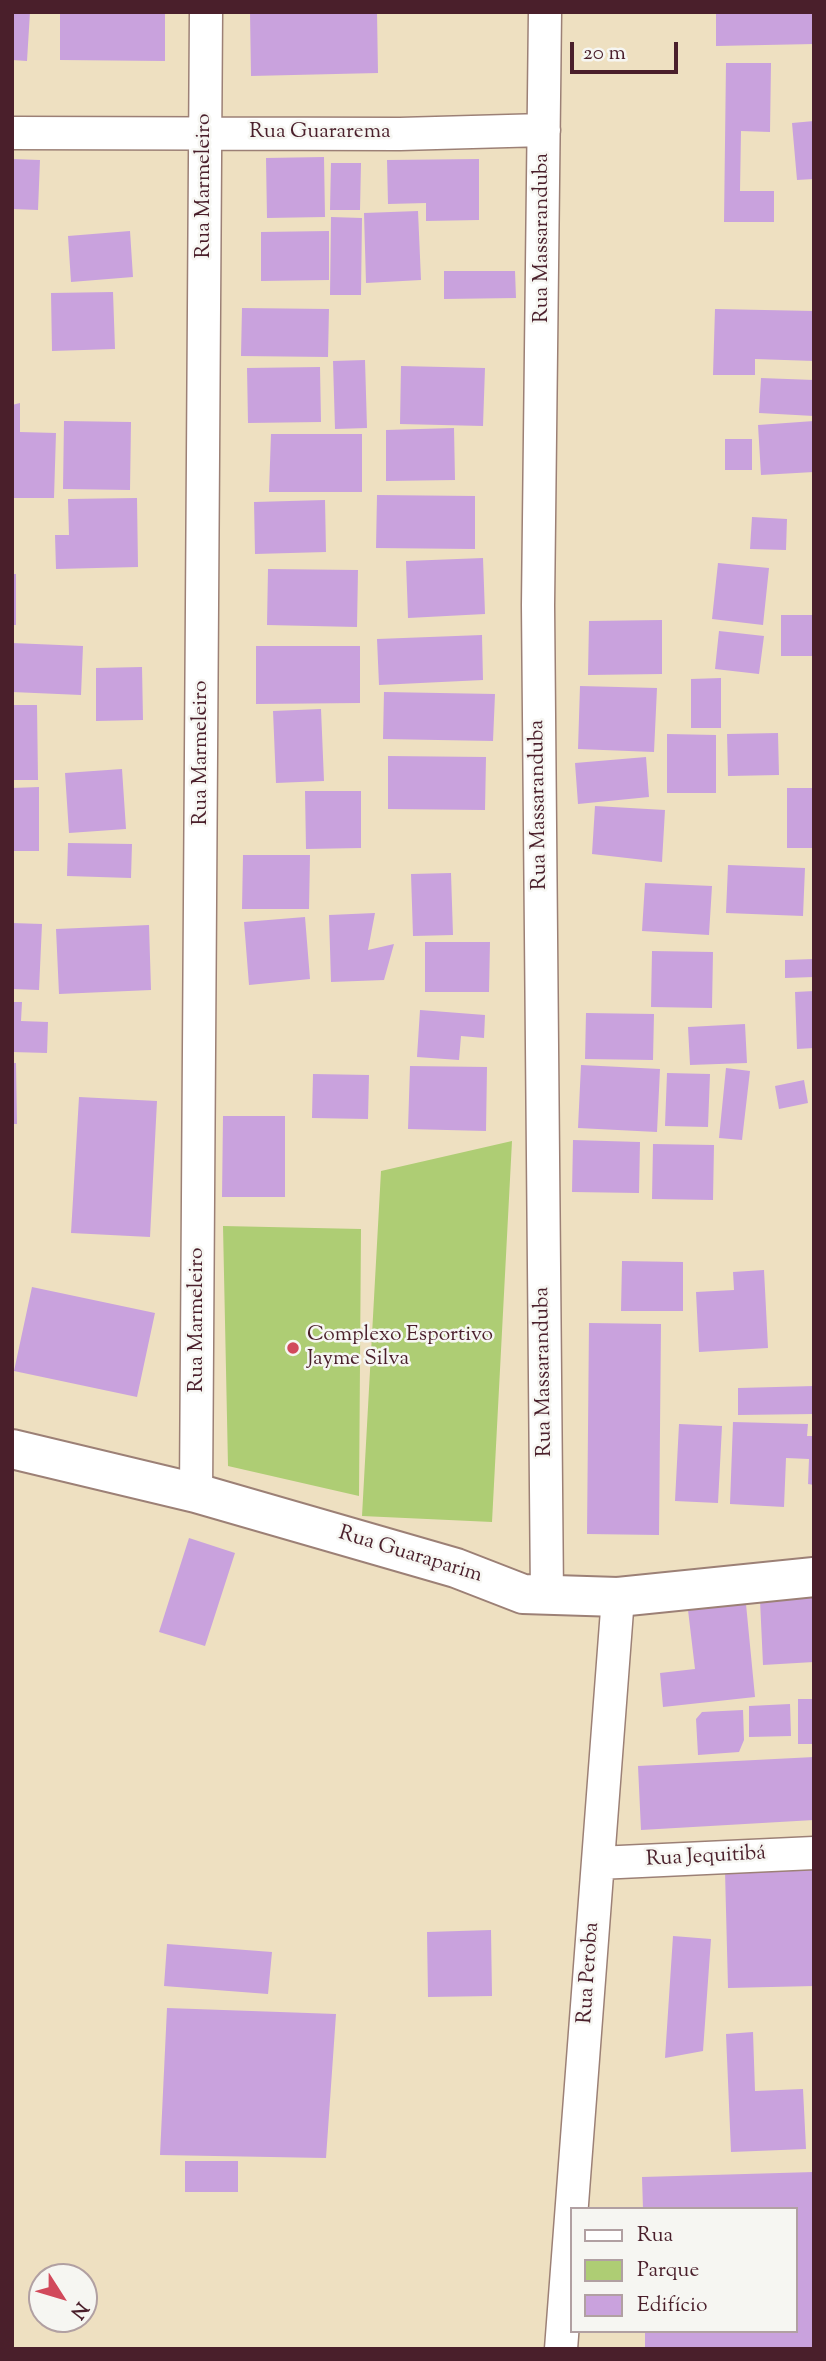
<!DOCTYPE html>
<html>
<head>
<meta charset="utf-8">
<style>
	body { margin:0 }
	#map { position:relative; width:826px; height:2361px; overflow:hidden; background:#eee0c1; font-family:"Sorts Mill Goudy",serif }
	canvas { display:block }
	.frame { position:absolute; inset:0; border:14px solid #4a1f2b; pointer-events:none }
	.legend { position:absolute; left:570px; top:2207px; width:228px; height:126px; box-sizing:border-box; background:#f6f6f2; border:2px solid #b1a0a2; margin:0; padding:9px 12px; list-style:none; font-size:21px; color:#4a1f2b }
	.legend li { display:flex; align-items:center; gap:14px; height:35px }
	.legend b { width:35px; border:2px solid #b1a0a2 }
	.north { position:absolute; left:28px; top:2263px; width:70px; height:70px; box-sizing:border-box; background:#f6f6f2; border:2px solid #b1a0a2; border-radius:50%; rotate:127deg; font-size:19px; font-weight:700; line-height:28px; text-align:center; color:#4a1f2b }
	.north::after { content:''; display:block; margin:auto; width:24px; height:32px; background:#d1495b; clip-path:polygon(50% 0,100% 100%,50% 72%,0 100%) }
	.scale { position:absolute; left:570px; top:42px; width:108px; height:32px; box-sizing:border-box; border:4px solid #4a1f2b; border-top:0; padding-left:9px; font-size:21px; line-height:24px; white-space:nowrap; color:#4a1f2b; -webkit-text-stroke:5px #f6f6f2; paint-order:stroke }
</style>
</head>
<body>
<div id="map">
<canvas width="826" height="2361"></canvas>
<div class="frame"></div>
<ul class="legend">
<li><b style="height:9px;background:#fff"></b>Rua</li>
<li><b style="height:19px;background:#aecd74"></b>Parque</li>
<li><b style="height:19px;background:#c9a2dd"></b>Edifício</li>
</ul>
<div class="north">N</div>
<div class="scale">20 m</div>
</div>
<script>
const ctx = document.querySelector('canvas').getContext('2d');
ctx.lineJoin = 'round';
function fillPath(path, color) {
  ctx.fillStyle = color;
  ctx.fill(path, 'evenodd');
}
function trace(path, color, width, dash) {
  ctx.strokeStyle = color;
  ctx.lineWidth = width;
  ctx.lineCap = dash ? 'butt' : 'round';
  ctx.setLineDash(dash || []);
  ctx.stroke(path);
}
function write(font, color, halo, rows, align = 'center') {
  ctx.font = font + ' "Sorts Mill Goudy",serif';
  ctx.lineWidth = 5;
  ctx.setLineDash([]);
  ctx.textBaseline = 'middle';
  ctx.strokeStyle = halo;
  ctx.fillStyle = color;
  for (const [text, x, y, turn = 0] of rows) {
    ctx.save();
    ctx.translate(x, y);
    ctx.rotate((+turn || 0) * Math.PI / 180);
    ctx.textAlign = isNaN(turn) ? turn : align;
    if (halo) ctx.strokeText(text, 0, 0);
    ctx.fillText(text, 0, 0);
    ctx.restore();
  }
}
fillPath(new Path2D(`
	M512 1141 492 1522 362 1516 381 1171Z
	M223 1226 361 1229 359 1496 228 1466Z`), '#aecd74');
fillPath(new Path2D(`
	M12 12H30L27 61 12 60Z
	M60 12H165V61L60 60Z
	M250 12H377L378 73 251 76Z
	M716 12H814V44L716 46Z
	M726 63H771L770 132 741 131 740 191H774V222H724Z
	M814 121V179L797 180 792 123Z
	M324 157 325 217 267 218 266 158Z
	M12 159 40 160 38 210 12 209Z
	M479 159V220L426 221V203L388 204 387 160Z
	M331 163H361L360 210H330Z
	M418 211 421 280 366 283 364 213Z
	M331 217 362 218 361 295H330Z
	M130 231 133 277 71 282 68 236Z
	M329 231V280L261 281V232Z
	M444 271H515L516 298 444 299Z
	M113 292 115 349 52 351 51 293Z
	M242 308 329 309 328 357 241 356Z
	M715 309 814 311V361L755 359V375H713Z
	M365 360 367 428 335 429 333 361Z
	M401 366 485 368 483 426 400 424Z
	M320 367 321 422 248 423 247 368Z
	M761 378 814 380V416L759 413Z
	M20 403V432L56 433 54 498H12V405Z
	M64 421 131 422 130 490 63 489Z
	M814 421V472L761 475 758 425Z
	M454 428 455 480 386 481V430Z
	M271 434H362V492H269Z
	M725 439H752V470H725Z
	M377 495 475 496V549L376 548Z
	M137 498 138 567 56 569 55 535H69L68 499Z
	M325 500 326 552 255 554 254 502Z
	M752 517 787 519 786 550 750 549Z
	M483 558 485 614 408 618 406 561Z
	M718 563 769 568 763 625 712 619Z
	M268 569 358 570 357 627 267 625Z
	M12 574H16V625H12Z
	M781 615H814V656H781Z
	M662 620V674L588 675 589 621Z
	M719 631 764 636 759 674 715 669Z
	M482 635 483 680 379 685 377 639Z
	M12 643 83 646 81 695 12 692Z
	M256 646H360V703L256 704Z
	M142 667 143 720 96 721V668Z
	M721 678V728H691V679Z
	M580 686 657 688 654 752 578 749Z
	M384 692 495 694 493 741 383 739Z
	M12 705H37L38 780H12Z
	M321 709 324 781 276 783 273 711Z
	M778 733 779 775 728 776 727 734Z
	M667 734 716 735V793H667Z
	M388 756 486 757 485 810 388 809Z
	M646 757 649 797 578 804 575 763Z
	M122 769 126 829 69 833 65 773Z
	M39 787V851H12V788Z
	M787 788H814V848H787Z
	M305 791H361V848L306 849Z
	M595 806 665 810 662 862 592 854Z
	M68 843 132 844 131 878 67 876Z
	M243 855H310L309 909H242Z
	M728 865 805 868 803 916 726 913Z
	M451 873 453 935 413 936 411 874Z
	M645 883 712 886 709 935 642 931Z
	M375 913 368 950 394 944 384 980 331 982 329 915Z
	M305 917 310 979 249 985 244 922Z
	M12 923 42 924 39 990 12 989Z
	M149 925 151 990 59 994 56 929Z
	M425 942H490L489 992H425Z
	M652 951 713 952 712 1008 651 1007Z
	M814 959V977L785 978V960Z
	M814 991V1048L797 1049 795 992Z
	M12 1002H22L21 1021 48 1022 47 1053 12 1052Z
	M420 1010 485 1015 484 1038 461 1036 459 1060 417 1057Z
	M586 1013 654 1014 653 1060 585 1059Z
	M745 1024 747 1063 690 1065 688 1027Z
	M12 1063H16L17 1124H12Z
	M581 1065 660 1069 657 1132 578 1128Z
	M410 1066 487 1067 486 1131 408 1129Z
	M726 1068 750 1071 742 1140 719 1138Z
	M667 1073 710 1074 708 1127 665 1126Z
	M313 1074 369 1075 368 1119 312 1118Z
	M804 1080 808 1103 779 1109 775 1086Z
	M79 1097 157 1101 150 1237 71 1233Z
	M223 1116H285V1197H222Z
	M573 1140 640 1142 639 1193 572 1192Z
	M653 1144 714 1145 713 1200 652 1199Z
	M622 1261 683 1262V1311H621Z
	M764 1270 768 1348 699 1352 696 1292 734 1290 733 1272Z
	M32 1287 155 1313 137 1397 14 1371Z
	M589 1323 661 1324 659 1535 587 1534Z
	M814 1386V1414L738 1415V1388Z
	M733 1422 808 1424 807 1436H814V1485L808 1484 809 1459 786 1458 784 1507 730 1504Z
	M679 1424 722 1426 718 1503 675 1501Z
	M189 1538 235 1553 205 1646 159 1632Z
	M814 1597V1662L763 1665 760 1600Z
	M746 1604 755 1697 663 1707 660 1673 695 1669 688 1610Z
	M798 1699H814V1744H798Z
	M790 1704 791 1736 749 1737V1706Z
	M743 1710 744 1740 739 1752 698 1755 696 1719 702 1712Z
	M814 1757V1820L641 1830 638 1766Z
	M814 1869V1986L728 1988 725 1871Z
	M491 1930 492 1996 428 1997 427 1932Z
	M673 1936 711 1939 703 2051 665 2058Z
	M167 1944 272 1952 268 1994 164 1986Z
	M167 2008 336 2014 326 2158 160 2155Z
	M753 2032 755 2091 803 2089 806 2149 731 2152 726 2034Z
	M185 2161H238V2192H185Z
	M814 2172V2349H645V2331H796V2209H643L642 2177Z`), '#c9a2dd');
const minor = new Path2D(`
	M545 12 538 605 547 1597
	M12 133 400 134 544 130
	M196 1493 206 12
	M598 1863 814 1853
	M561 2349 618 1597`);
const tertiary = new Path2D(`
	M12 1449 196 1493 456 1568 523 1594 618 1597 814 1577`);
trace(minor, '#9c8076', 35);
trace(tertiary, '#9c8076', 42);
trace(minor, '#fff', 32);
trace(tertiary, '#fff', 38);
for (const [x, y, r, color] of [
	[293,1348,7,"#d1495b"]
]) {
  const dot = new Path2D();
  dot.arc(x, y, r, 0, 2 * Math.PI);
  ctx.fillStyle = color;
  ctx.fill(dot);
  trace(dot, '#f6f6f2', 2.5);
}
write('21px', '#4a1f2b', '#f6f6f2', [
	["Rua Guararema",320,133],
	["Rua Marmeleiro",205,186,-90],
	["Rua Massaranduba",543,238,-90],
	["Rua Marmeleiro",202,753,-90],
	["Rua Massaranduba",540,805,-91],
	["Rua Marmeleiro",198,1320,-90],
	["Rua Massaranduba",545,1372,-91],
	["Rua Guaraparim",410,1556,17],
	["Rua Jequitibá",706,1858,-3],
	["Rua Peroba",590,1973,-86]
]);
write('21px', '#4a1f2b', '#f6f6f2', [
	["Complexo Esportivo",307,1336],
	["Jayme Silva",307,1360]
], 'left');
</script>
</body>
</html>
